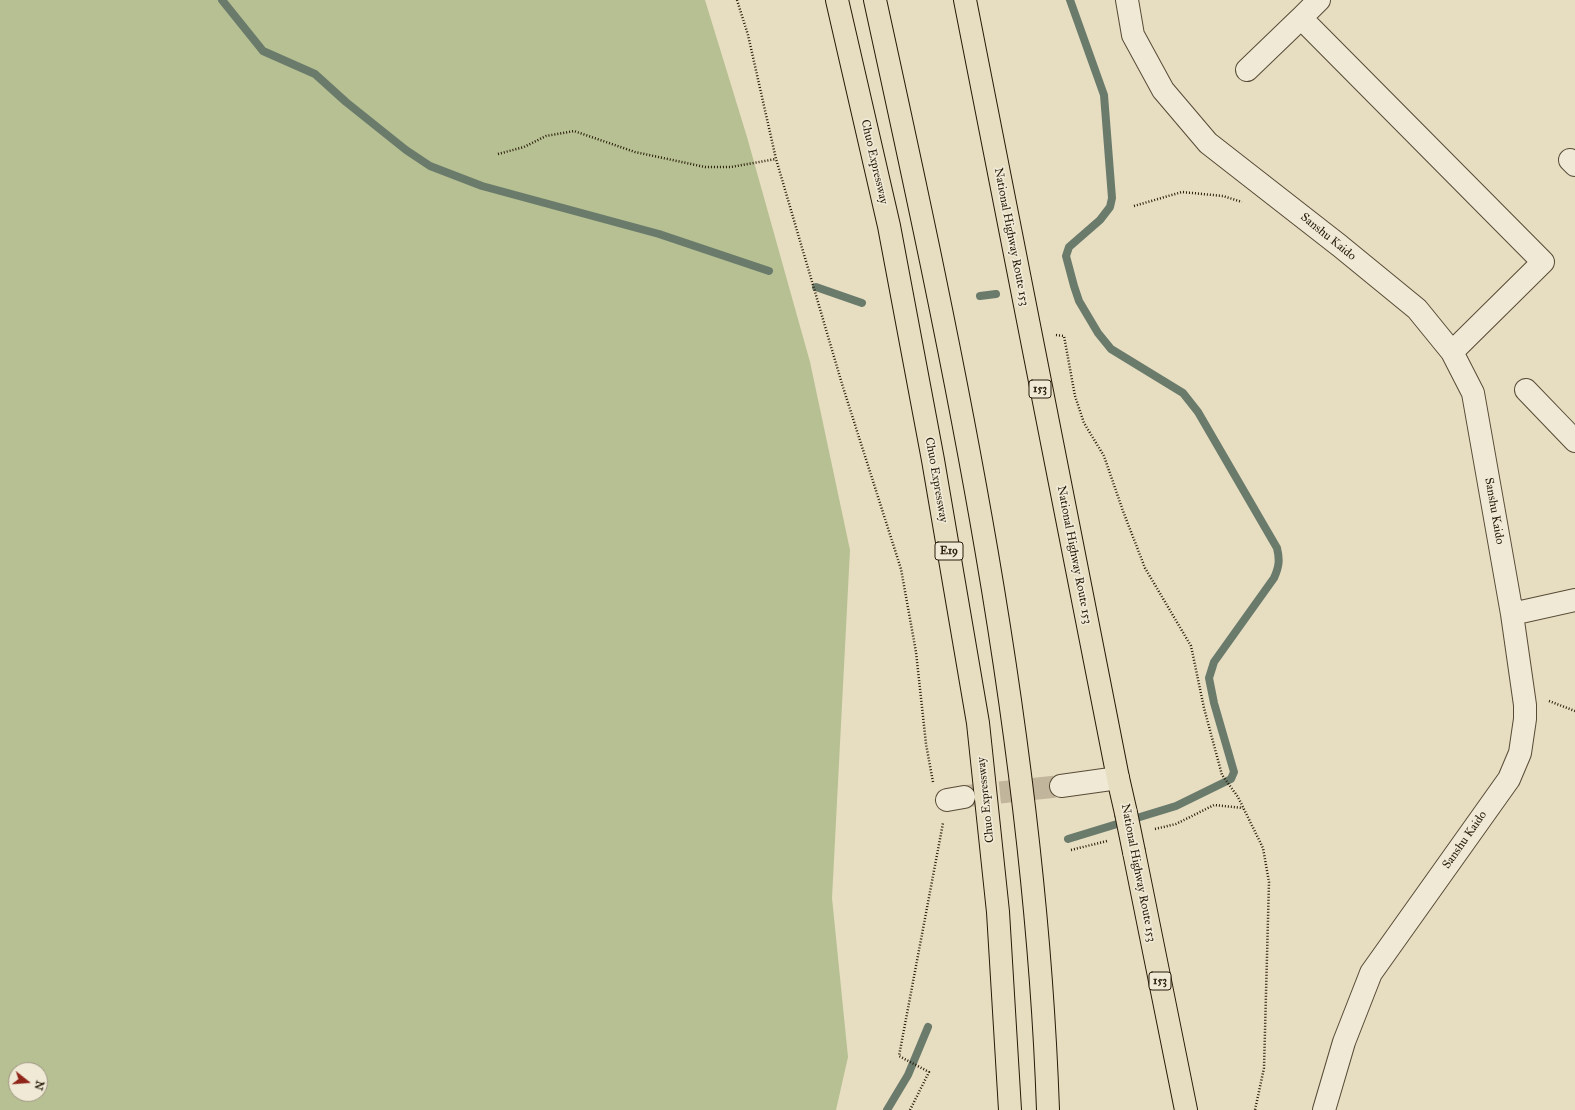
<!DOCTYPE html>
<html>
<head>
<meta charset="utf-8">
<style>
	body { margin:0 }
	#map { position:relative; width:1575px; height:1110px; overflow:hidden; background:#e7ddc0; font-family:"IM FELL Great Primer",serif }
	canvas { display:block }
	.north { position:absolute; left:8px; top:1062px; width:40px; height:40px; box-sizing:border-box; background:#efe9d6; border:1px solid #9f9684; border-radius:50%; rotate:107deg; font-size:11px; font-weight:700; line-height:16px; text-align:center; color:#271a08 }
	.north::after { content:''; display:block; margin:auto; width:14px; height:18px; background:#8f2418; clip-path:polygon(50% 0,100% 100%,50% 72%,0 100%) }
</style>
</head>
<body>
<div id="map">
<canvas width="1575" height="1110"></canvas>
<div class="north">N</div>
</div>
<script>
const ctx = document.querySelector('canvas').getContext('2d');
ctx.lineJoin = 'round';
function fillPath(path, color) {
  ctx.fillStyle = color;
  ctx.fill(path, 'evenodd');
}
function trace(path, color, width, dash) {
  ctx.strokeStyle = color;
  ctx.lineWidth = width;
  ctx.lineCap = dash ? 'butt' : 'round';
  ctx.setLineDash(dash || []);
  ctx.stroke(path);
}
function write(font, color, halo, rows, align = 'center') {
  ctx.font = font + ' "IM FELL Great Primer",serif';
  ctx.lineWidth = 3.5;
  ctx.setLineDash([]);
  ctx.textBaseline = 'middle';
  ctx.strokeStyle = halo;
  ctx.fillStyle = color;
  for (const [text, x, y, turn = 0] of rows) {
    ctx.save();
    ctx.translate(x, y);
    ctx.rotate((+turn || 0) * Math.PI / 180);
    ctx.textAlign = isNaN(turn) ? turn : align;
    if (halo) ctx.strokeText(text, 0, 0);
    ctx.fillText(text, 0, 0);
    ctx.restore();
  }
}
fillPath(new Path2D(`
	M0 0H705L747 137 810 362 850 550 832 898 848 1057 836 1110H0ZM16 1070H40V1094H16Z`), '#b6c092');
trace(new Path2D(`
	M222 0 263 51 315 74 346 102 406 150 430 166 482 186 659 234 769 271
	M816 287 862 303
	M980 296 996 294
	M1068 839 1176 806 1231 779 1234 772 1214 703 1209 678 1214 662 1274 578C1279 567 1280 560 1277 548L1198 412 1183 393 1111 349 1098 333 1079 301 1074 286 1066 256 1069 247 1100 220 1110 207 1112 198 1104 95 1070 0
	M887 1110 908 1075 928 1027`), '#6a7b6c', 8);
trace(new Path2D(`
	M967 796 1061 786`), '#c1b69b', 22, [22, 11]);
const minor = new Path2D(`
	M1127 0 1133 35 1163 90 1208 143 1340 246 1417 309 1452 352 1473 393 1512 614 1525 705V719L1520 753 1509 779 1371 973 1344 1042 1324 1110
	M1319 0 1301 18 1543 262 1452 352
	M1247 70 1301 18
	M1570 160 1575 165
	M1526 390 1575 441
	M1512 614 1575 600
	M1061 786 1118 778
	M947 800 964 797`);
const highway = new Path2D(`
	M837 0 889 226 933 460 978 723 998 912 1010 1110
	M875 0C955 366 1035 735 1048 1110
	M965 0 1118 778 1126 813
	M1134 852 1186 1110`);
trace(minor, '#574b36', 24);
trace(highway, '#271a08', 24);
trace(new Path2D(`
	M737 0 748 35 776 159 842 384 901 569 916 652 926 744 933 782
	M498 154 524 147 546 136 574 131 635 152 705 167H731L776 159
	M1134 206 1182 192 1223 196 1242 202
	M1056 335 1064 336 1075 396 1084 423 1104 456 1123 511 1145 568 1191 646 1204 708 1222 775 1238 797 1263 848 1269 882 1264 1068 1255 1110
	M1549 701 1575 711
	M1155 829 1176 824 1214 805 1243 808
	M1071 850 1107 841
	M910 1110 929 1072 899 1056 943 823`), '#271a08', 2.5, [1, 2]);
trace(minor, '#efe9d6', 22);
trace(highway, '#e7ddc0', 22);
const highwayBridge = new Path2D(`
	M1126 813 1134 852`);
trace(highwayBridge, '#271a08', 24, []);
trace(highwayBridge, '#e7ddc0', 22);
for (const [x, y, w] of [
	[1040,389,22],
	[949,551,28],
	[1160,981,22]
]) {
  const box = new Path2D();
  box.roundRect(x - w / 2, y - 9, w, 18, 3);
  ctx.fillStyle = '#efe9d6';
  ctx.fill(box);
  trace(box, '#271a08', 1);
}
write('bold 11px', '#271a08', null, [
	["153",1040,389],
	["E19",949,551],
	["153",1160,981]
]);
write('12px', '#271a08', '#efe9d6', [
	["Chuo Expressway",874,162,77],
	["National Highway Route 153",1011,237,79],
	["Sanshu Kaido",1328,237,39],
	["Chuo Expressway",936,480,80],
	["Sanshu Kaido",1494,511,80],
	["National Highway Route 153",1074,555,79],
	["Chuo Expressway",986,800,-96],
	["Sanshu Kaido",1465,840,-55],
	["National Highway Route 153",1138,873,79]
]);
</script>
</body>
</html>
